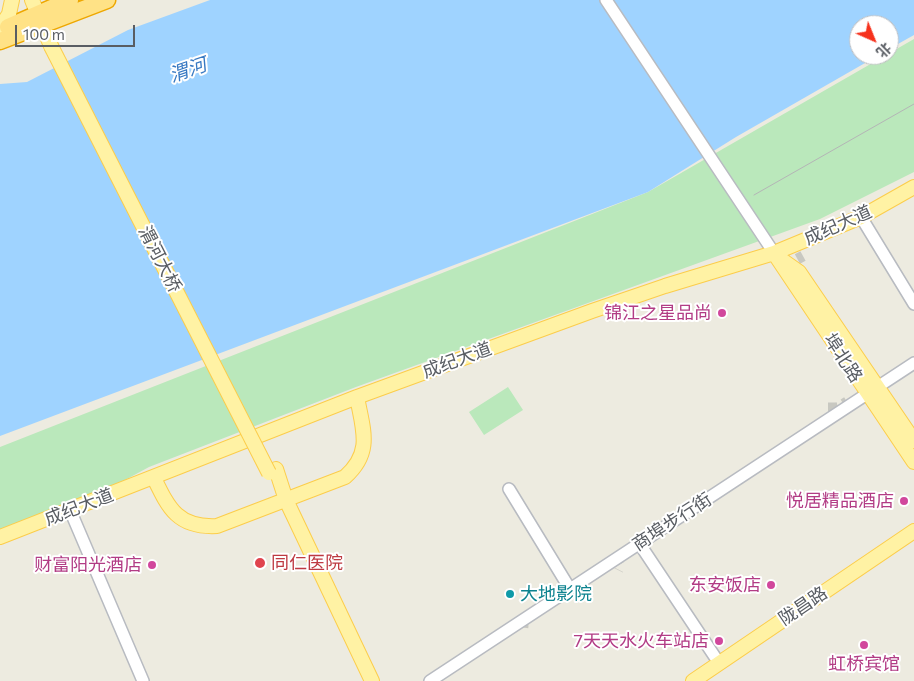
<!DOCTYPE html>
<html>
<head>
<meta charset="utf-8">
<style>
	body { margin:0 }
	#map { position:relative; width:914px; height:681px; overflow:hidden; background:#edebe0; font-family:Commissioner,"Noto Sans SC",sans-serif }
	canvas { display:block }
	.north { position:absolute; left:849px; top:15px; width:50px; height:50px; box-sizing:border-box; background:#fff; border:1px solid #bdbec1; border-radius:50%; rotate:136deg; font-size:14px; font-weight:700; line-height:20px; text-align:center; color:#595d63 }
	.north::after { content:''; display:block; margin:auto; width:18px; height:22px; background:#f6321d; clip-path:polygon(50% 0,100% 100%,50% 72%,0 100%) }
	.scale { position:absolute; left:15px; top:25px; width:120px; height:22px; box-sizing:border-box; border:2px solid #595d63; border-top:0; padding-left:6px; font-size:15px; line-height:18px; white-space:nowrap; color:#595d63; -webkit-text-stroke:4px #fff; paint-order:stroke }
</style>
</head>
<body>
<div id="map">
<canvas width="914" height="681"></canvas>
<div class="north">北</div>
<div class="scale">100 m</div>
</div>
<script>
const ctx = document.querySelector('canvas').getContext('2d');
ctx.lineJoin = 'round';
function fillPath(path, color) {
  ctx.fillStyle = color;
  ctx.fill(path, 'evenodd');
}
function trace(path, color, width, dash) {
  ctx.strokeStyle = color;
  ctx.lineWidth = width;
  ctx.lineCap = dash ? 'butt' : 'round';
  ctx.setLineDash(dash || []);
  ctx.stroke(path);
}
function write(font, color, halo, rows, align = 'center') {
  ctx.font = font + ' Commissioner,"Noto Sans SC",sans-serif';
  ctx.lineWidth = 4;
  ctx.setLineDash([]);
  ctx.textBaseline = 'middle';
  ctx.strokeStyle = halo;
  ctx.fillStyle = color;
  for (const [text, x, y, turn = 0] of rows) {
    ctx.save();
    ctx.translate(x, y);
    ctx.rotate((+turn || 0) * Math.PI / 180);
    ctx.textAlign = isNaN(turn) ? turn : align;
    if (halo) ctx.strokeText(text, 0, 0);
    ctx.fillText(text, 0, 0);
    ctx.restore();
  }
}
fillPath(new Path2D(`
	M914 39V172L820 219 356 387 149 467 70 510 0 538V447L648 192Z
	M508 387 523 410 484 435 469 412Z`), '#bae8bb');
fillPath(new Path2D(`
	M210 0H914V35L889 49V25H859V55H879L736 137 648 192 0 436V84L27 82 128 30Z`), '#9fd3ff');
trace(new Path2D(`
	M791 269 788 264 803 256
	M828 408H837L847 402
	M614 555 620 566 618 570
	M520 617 523 626 522 633`), '#c8c8c1', 11, [11, 5.5]);
const minor = new Path2D(`
	M606 0 774 253
	M861 217 914 304
	M509 489 570 589
	M70 510 143 681
	M639 543 719 663
	M430 681 914 363`);
const major = new Path2D(`
	M32 0 51 46
	M0 28 9 14 12 0
	M774 253 914 462
	M782 260 799 272 914 441
	M276 469 286 500 372 681
	M154 478C169 509 178 528 217 526L345 477C373 452 363 430 357 397
	M0 537 357 397 592 311 665 286 774 253 861 217 914 187
	M693 681 914 531`);
const highway = new Path2D(`
	M8 27 70 0
	M0 41 107 0`);
trace(minor, '#b8bbc1', 14);
trace(major, '#fccd4b', 16);
trace(highway, '#eea700', 19);
trace(minor, '#fff', 11);
trace(major, '#fff2a4', 14);
trace(highway, '#ffe286', 16);
trace(new Path2D(`
	M754 195 914 104`), '#b4b5b6', 1);
const majorBridge = new Path2D(`
	M51 46 269 473`);
trace(majorBridge, '#fccd4b', 16, []);
trace(majorBridge, '#fff2a4', 14);
for (const [x, y, r, color] of [
	[722,313,5,"#d1479c"],
	[904,501,5,"#d1479c"],
	[260,563,6,"#e0444e"],
	[152,565,5,"#d1479c"],
	[771,585,5,"#d1479c"],
	[510,594,5,"#0f9aa8"],
	[719,641,5,"#d1479c"],
	[864,645,5,"#d1479c"]
]) {
  const dot = new Path2D();
  dot.arc(x, y, r, 0, 2 * Math.PI);
  ctx.fillStyle = color;
  ctx.fill(dot);
  trace(dot, '#fff', 2);
}
write('18px', '#595d63', '#fff', [
	["成纪大道",838,225,-24],
	["渭河大桥",160,259,63],
	["埠北路",843,358,57],
	["成纪大道",457,360,-20],
	["成纪大道",79,507,-21],
	["商埠步行街",672,522,-33],
	["陇昌路",803,606,-34]
]);
write('18px', '#b23c85', '#fff', [
	["锦江之星品尚",712,313],
	["悦居精品酒店",894,501],
	["财富阳光酒店",142,565],
	["东安饭店",761,585],
	["7天天水火车站店",709,641],
	["虹桥宾馆",864,664,"center"]
], 'right');
write('18px', '#be3a42', '#fff', [
	["同仁医院",271,563]
], 'left');
write('18px', '#0d838f', '#fff', [
	["大地影院",520,594]
], 'left');
write('italic 19px', '#3678c2', '#fff', [
	["渭河",188,70,-19]
]);
</script>
</body>
</html>
